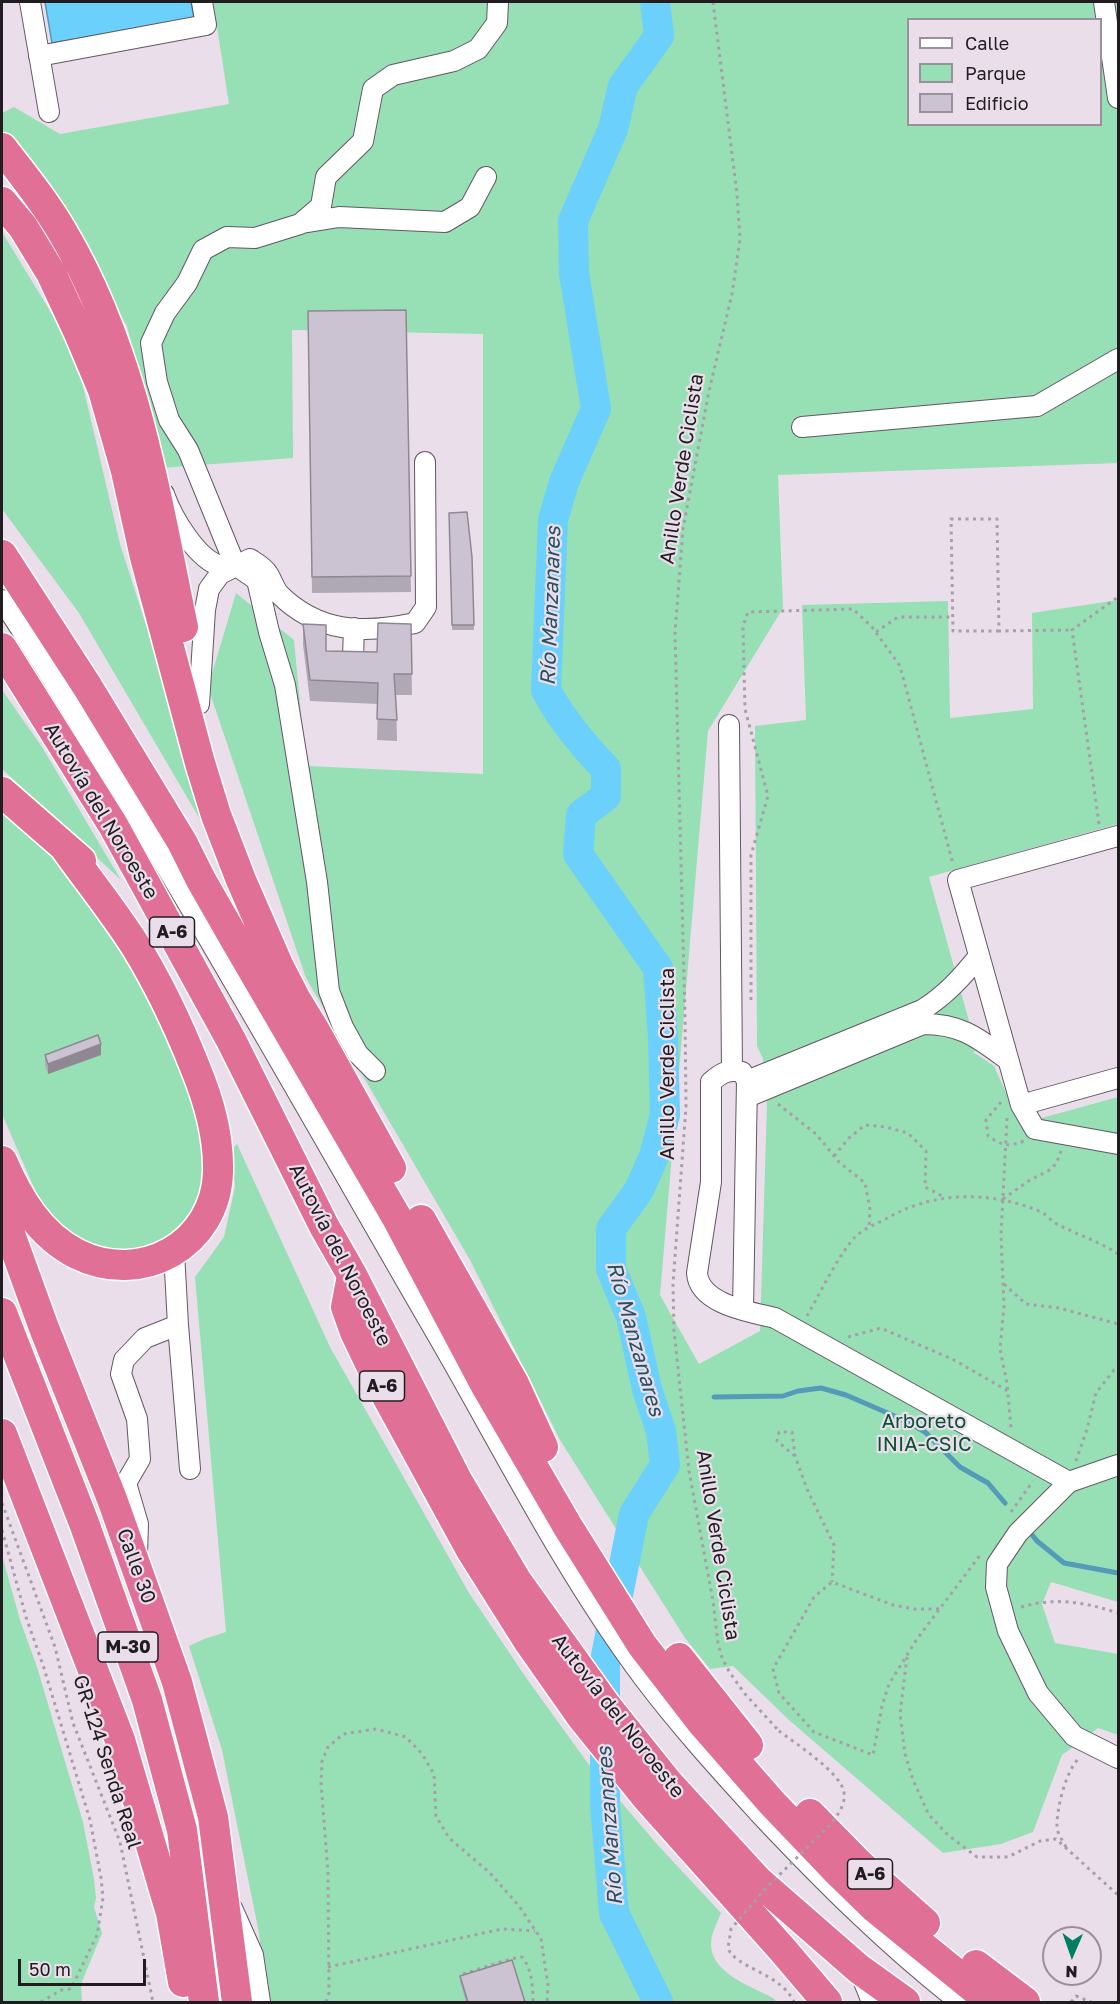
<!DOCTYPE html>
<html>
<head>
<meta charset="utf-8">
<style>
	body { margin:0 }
	#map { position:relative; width:1120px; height:2004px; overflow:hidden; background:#ebdeeb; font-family:"Golos Text",sans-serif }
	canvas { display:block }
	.frame { position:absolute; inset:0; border:3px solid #201c20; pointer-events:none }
	.legend { position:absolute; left:907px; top:18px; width:195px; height:108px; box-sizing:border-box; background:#ebdeeb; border:2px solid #9a909a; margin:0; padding:8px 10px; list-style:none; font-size:18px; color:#201c20 }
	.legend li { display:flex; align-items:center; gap:12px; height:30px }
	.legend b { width:30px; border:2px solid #9a909a }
	.north { position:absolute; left:1042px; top:1926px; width:60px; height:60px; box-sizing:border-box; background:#ebdeeb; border:2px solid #9a909a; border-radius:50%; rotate:182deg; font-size:16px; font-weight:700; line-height:24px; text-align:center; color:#201c20 }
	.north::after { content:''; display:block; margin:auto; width:21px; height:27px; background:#007f60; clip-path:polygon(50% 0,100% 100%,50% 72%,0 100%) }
	.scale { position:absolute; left:18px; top:1959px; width:128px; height:27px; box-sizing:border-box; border:3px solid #201c20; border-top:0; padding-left:8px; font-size:18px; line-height:21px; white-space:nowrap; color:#201c20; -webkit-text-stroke:4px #ebdeeb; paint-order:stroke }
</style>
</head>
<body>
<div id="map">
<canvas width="1120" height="2004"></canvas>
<div class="frame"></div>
<ul class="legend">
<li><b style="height:8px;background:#fff"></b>Calle</li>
<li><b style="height:16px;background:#97dfb5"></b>Parque</li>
<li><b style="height:16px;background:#ccc3d2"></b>Edificio</li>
</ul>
<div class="north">N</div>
<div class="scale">50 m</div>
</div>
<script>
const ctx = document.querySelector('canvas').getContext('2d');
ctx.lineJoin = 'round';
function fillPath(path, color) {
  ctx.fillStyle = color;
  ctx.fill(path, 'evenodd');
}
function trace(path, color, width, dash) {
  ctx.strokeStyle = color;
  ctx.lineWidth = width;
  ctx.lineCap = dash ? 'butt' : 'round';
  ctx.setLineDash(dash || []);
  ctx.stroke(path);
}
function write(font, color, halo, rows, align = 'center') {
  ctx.font = font + ' "Golos Text",sans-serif';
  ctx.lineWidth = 4.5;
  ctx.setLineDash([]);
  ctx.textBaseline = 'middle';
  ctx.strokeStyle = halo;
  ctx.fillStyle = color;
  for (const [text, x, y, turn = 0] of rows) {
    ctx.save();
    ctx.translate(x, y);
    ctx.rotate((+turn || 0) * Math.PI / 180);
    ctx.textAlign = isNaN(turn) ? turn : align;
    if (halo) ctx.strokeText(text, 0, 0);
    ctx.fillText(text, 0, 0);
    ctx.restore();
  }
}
fillPath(new Path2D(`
	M213 2H1118V463L778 475 783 608 708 731 660 1295 699 1364 760 1331 767 1105 763 1059 757 1046 755 726 806 720 802 605 948 601 950 718 1033 709 1032 613 1118 600V824L929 877 977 1050 973 1052 994 1066 1020 1124 1118 1097V1602L1051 1582 1042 1604 1055 1643 1118 1654V1735L1098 1728 1062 1755 1033 1832 1001 1844 943 1853 789 1720 733 1666 710 1669 685 1638 560 1440 470 1260 306 978 208 687 236 593 294 640 306 766 483 774V334L292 330 293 458 161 468 127 326 2 136V113L14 107 60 134 229 104ZM908 20H1100V124H908Z
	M2 232 75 352 120 544 218 850 79 613 2 509Z
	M2 690 42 747 121 880 2 769Z
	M2 810 20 823 68 872 141 976 183 1064 204 1135 207 1177 184 1230 144 1251 95 1248 71 1237 56 1223 41 1204 2 1114Z
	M237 1144 330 1347 469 1593 527 1679 587 1762 656 1843 721 1913C718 1920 714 1928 712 1936 704 1971 749 1985 773 1998L777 2002H266L259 1933 222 1750 189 1646 204 1639 226 1632 195 1277 224 1237 235 1187 232 1149Z
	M2 1555 20 1620 37 1667 83 1822 94 1879 96 1898 94 1907 102 1933 81 1984 82 2002H2Z`), '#97dfb5');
const water = new Path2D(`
	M45 2H191L194 18 52 43Z`);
fillPath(water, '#6bd0fb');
trace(water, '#549ab9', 1.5);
trace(new Path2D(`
	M648 1394 662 1398
	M714 1397 783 1396 798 1391 821 1388 846 1395 906 1421 925 1432 960 1467 988 1483 1005 1503
	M1029 1531 1037 1541 1064 1563 1118 1573`), '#549ab9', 5);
trace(new Path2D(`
	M655 2 659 36 623 86 613 129 573 221 574 273 596 409 564 482 553 520 546 690C561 719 583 745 606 769V796L581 815 578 854 658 968 663 1037 665 1115 654 1156 639 1190 611 1229V1269L631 1317 647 1389 661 1431 665 1465 634 1514 605 1661V1805L614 1913 658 2002`), '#6bd0fb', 30);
const minor = new Path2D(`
	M30 2 49 112
	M1104 2 1118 98
	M39 56 206 25 202 2
	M302 223 339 217 445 222 470 207 486 177
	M802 427 1037 406 1118 359
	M164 494C172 517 197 560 221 566 226 567 231 566 235 565
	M2 600C48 669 90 740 133 811 235 980 332 1153 431 1324 500 1442 561 1567 643 1677 679 1725 720 1770 760 1814 823 1881 888 1946 960 2002
	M353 657 354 628
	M199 704 205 610 209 589 220 574 250 559C256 563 264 567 268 574 272 580 274 588 279 594 318 633 364 634 415 623L426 607 425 462
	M729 725 732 1070
	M1118 836 958 880 1021 1105 1118 1078
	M375 1071 358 1054 343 1027 329 991 317 882 285 685 269 632 257 580 235 565 188 450 169 420 157 382 151 343 165 313 187 283 203 250 227 237 255 238 300 224 321 206 326 177 363 141 373 89 393 75 454 61 478 49 497 23 498 2
	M747 1081 922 1010C946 995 962 977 979 956
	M747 1097 923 1024C962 1024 978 1038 1008 1060
	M1021 1105 1035 1129 1118 1144
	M743 1310 747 1081 742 1072C728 1069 721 1073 711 1082V1182L697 1273C699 1304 750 1312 775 1318L1069 1482
	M178 1325 190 1469
	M1118 1465 1069 1482 1018 1533 997 1564 996 1587 1008 1631 1038 1693 1074 1736 1118 1758
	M137 1554 138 1524 126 1483 140 1459 137 1419 121 1374 124 1360 145 1338 178 1325 174 1252
	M232 1908 253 1955 260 2002
	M860 1972 872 2002`);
const highway = new Path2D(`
	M2 148C23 175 45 202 63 233 134 353 155 492 183 627
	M2 202 23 227 51 273 79 333 103 390 126 471 145 557 200 763 216 815 241 880 279 967 295 998 315 1031 391 1168
	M2 555 87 686 182 842 201 880 233 936 397 1218 486 1386 568 1527 642 1645 703 1724 772 1803 836 1870 874 1907 991 2002
	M2 648 113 825 231 1040 324 1226 352 1275 458 1482 516 1580 607 1707 668 1783 757 1880 859 1969 905 2002
	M2 792 81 861
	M2 1161C18 1198 39 1235 77 1254 141 1286 216 1245 218 1172 219 1135 209 1101 195 1067 178 1024 159 984 135 945 114 912 89 881 66 849
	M2 1212 44 1328 112 1499 177 1682 213 1817 237 2002
	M421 1220 514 1384 543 1447
	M351 1281 346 1307 355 1332 377 1378 471 1550 529 1642 581 1716 648 1799 781 1948 827 2002
	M2 1313 84 1523 147 1700 182 1830 204 2002
	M2 1434 120 1740 171 1913 183 1982
	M679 1658 748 1745
	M810 1814 859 1864 925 1923
	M976 1965 1025 2002`);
trace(minor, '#635762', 22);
trace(highway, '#fff', 33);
trace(new Path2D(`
	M713 2 737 194 740 239 732 294 709 391 683 529 675 633 685 1015 686 1107 673 1284 674 1331 689 1471 713 1601 718 1643 722 1658 730 1673 745 1694 779 1731
	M999 631H953L951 519H997L999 631 1072 630
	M876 632 898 617H952
	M1099 824 1072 630 1118 597
	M751 1000V855L768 796 745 709 743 626 748 612 853 609 872 627 900 666 953 864
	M1001 1102 986 1120 988 1136C1002 1146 1009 1147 1024 1141
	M778 1104 816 1134 839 1162 865 1183 870 1209 869 1229
	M1007 1118 1001 1235 1004 1306 1000 1349 1007 1383 1011 1428
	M834 1156 849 1138 865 1125 886 1127 908 1133 926 1151 925 1187 944 1197
	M1003 1199 1030 1180 1048 1171 1056 1164 1061 1151
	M1004 1284 1026 1304 1059 1308 1118 1324
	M807 1316C822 1290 835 1261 854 1238 862 1229 879 1223 889 1217 936 1191 990 1191 1039 1211 1046 1213 1050 1221 1057 1224 1077 1235 1099 1241 1118 1254
	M848 1337 881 1328 954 1360 1008 1391
	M795 1456 777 1441 779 1432H792L795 1456 807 1489 834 1545 832 1582
	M1076 1461 1087 1429 1096 1393 1114 1370H1118
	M2 1503 55 1647 73 1723 120 1842 153 2002
	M1011 1512 1033 1481
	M2 1530 26 1617 43 1665 90 1820 101 1878 103 1898 97 1935 71 1989 61 1990 41 2002
	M1021 1607C1056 1597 1084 1602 1118 1613
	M939 1609H914L893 1605 832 1582 814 1597 773 1669 779 1693 814 1732 873 1755 882 1706 889 1684 917 1639 981 1554
	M907 1657 900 1714 905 1754 913 1780 929 1815 948 1835 977 1857H1008L1040 1841 1056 1839 1118 1895
	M1066 1847C1063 1841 1056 1832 1057 1825 1057 1807 1066 1770 1080 1757
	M328 1967 502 1929 535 1931
	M463 1974 510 1959 522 1957C532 1969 533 1987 533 2002
	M326 2002 329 1993 328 1873 321 1783 322 1761 328 1747 343 1734 376 1729 406 1737 422 1754 434 1774 436 1816 449 1838 490 1873 519 1906 541 1939 548 1985 547 2002
	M1071 2002 1076 1996 1091 2002`), '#a89ea8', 3, [3, 4.5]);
trace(minor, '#fff', 20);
trace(highway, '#e07095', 30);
trace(new Path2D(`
	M779 1731C795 1743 841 1773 844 1792 846 1805 837 1816 829 1826L766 1888 731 1929 728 1948C735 1968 781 1973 794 2002`), '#a89ea8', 3, [3, 4.5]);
fillPath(new Path2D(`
	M406 310 411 592 312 593 308 311Z
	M449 513 472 557 474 630H452Z
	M303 624 326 651 377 652 411 624 412 695H396L397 741 377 740 378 704 310 701 303 645Z
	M45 1055H101L48 1074 45 1065Z
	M460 1976 525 2002H466L460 1981Z`), '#afa8b5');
fillPath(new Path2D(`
	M101 1044V1055L48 1074V1064Z`), '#8f8893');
const building = new Path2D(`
	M406 310 411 576 312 577 308 311Z
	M467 512 472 557 474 625H452L449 513Z
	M378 623 411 624 412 674H394L397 720 377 719 378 683 310 680 303 624 326 625V651L377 652Z
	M98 1035 101 1044 48 1064 45 1055Z
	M512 1960 525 2002H468L460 1976Z`);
fillPath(building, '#ccc3d2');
trace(building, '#8f8893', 1.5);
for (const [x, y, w] of [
	[172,932,45],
	[382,1386,45],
	[128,1647,60],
	[870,1874,45]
]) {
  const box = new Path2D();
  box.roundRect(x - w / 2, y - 15, w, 30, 4.5);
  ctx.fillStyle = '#ebdeeb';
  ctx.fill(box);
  trace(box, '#201c20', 1.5);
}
write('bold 18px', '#201c20', null, [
	["A-6",172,932],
	["A-6",382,1386],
	["M-30",128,1647],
	["A-6",870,1874]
]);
write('20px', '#201c20', '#ebdeeb', [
	["Anillo Verde Ciclista",682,469,-81],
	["Autovía del Noroeste",101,811,59],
	["Anillo Verde Ciclista",668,1064,-90],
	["Autovía del Noroeste",340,1255,63],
	["Anillo Verde Ciclista",718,1545,81],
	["Calle 30",136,1566,70],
	["Autovía del Noroeste",618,1716,52],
	["GR-124 Senda Real",107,1762,72]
]);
write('20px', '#095132', '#ebdeeb', [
	["Arboreto",924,1422],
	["INIA-CSIC",924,1445]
]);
write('italic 21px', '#265164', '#ebdeeb', [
	["Río Manzanares",551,606,-88],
	["Río Manzanares",635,1339,74],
	["Río Manzanares",610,1826,-94]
]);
</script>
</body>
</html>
